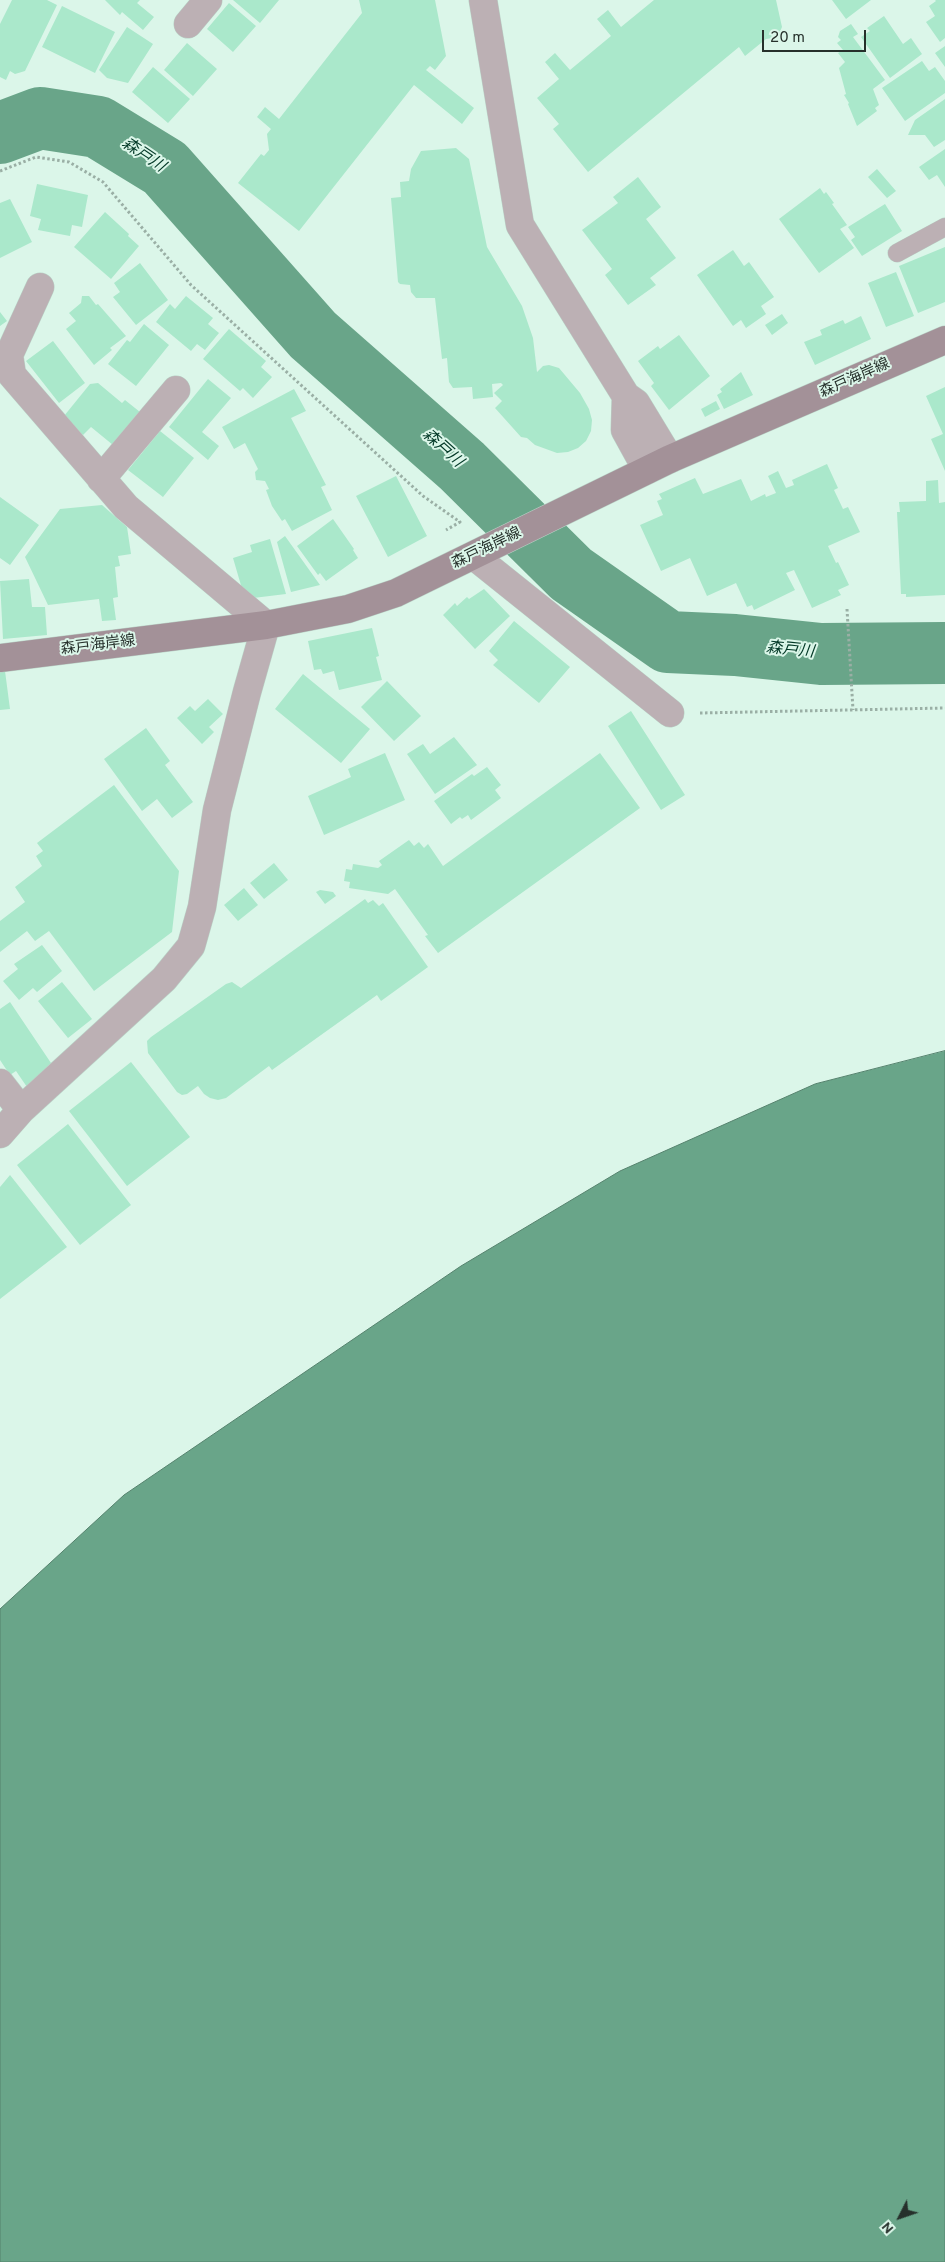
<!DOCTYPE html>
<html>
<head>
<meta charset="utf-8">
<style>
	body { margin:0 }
	#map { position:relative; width:945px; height:2262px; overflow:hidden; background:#dbf6e9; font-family:Overpass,sans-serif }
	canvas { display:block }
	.north { position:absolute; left:875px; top:2192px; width:50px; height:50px; -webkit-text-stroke:4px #dbf6e9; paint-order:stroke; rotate:229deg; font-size:14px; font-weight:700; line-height:20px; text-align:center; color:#26302b }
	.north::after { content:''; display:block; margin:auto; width:18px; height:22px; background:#26302b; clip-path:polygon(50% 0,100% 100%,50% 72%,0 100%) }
	.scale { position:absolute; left:762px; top:30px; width:104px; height:22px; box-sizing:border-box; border:2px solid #26302b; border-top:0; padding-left:6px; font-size:15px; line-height:18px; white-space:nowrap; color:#26302b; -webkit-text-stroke:4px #dbf6e9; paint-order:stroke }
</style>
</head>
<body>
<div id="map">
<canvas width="945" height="2262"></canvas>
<div class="north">N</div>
<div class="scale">20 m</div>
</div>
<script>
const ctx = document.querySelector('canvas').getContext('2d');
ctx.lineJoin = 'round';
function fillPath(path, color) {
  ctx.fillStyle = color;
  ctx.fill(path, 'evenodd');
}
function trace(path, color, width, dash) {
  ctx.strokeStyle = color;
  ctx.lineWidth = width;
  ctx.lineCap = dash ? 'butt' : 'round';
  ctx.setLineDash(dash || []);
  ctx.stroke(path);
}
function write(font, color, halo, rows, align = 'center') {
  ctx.font = font + ' Overpass,"Noto Sans JP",sans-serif';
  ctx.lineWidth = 4;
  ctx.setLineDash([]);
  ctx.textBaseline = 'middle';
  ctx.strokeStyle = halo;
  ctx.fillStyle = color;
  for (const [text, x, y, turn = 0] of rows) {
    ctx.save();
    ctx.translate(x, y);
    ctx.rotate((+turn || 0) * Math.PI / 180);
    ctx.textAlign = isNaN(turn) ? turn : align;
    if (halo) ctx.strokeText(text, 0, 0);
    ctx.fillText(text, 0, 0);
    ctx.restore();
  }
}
const water = new Path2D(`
	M945 1051V2262H0V1609L124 1495 461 1266 620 1171 815 1084Z`);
fillPath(water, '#69a589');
trace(water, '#55826d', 1);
trace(new Path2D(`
	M0 133 40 118 98 127 165 168 313 335 462 466 571 574 668 642 735 645 821 654 945 653`), '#69a589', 62);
fillPath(new Path2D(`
	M12 0H47L57 5 25 71 15 74 10 71 6 80 0 77V24Z
	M105 0H140L137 3 154 17 143 30 122 12 120 15Z
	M233 0H279L260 23Z
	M359 0H435L446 56 435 70 430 66 426 70 474 108 462 124 414 85 299 231 238 183 261 154 264 156 269 150 267 134 271 129 257 117 265 107 279 119 362 13Z
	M654 0H776L782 27 779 34 773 38 766 39 745 56 739 47 588 172 553 129 559 124 537 98 559 79 545 62 555 53 570 70 611 36 597 19 608 10 621 27Z
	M832 0H871L846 19Z
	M935 0H945V38L940 42 926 22 935 16 929 6 936 1Z
	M229 3 256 26 233 52 207 29Z
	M62 6 115 32 95 73 42 47Z
	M884 16 903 44 911 38 922 54 890 78 861 37 870 31 867 28Z
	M851 24 858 34 853 37 885 80 873 89 879 105 875 108 877 111 857 126 848 104 849 103 844 95 846 94 839 68 845 62 838 53 843 50 837 43 841 40 838 37 840 31Z
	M127 27 153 44 128 83 107 78 99 70Z
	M187 43 217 69 193 96 164 70Z
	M945 46V67L935 53Z
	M922 61 929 71 935 67 945 81V93L905 121 882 88Z
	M153 67 190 99 168 123 132 92Z
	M945 99V140L934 147 925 135H908L915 120Z
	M456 148 469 159 487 247 522 306 533 338 537 372 543 366 549 365 559 368 580 393 589 409 592 420 591 431 586 441 578 448 568 452 557 453 535 445 527 438 521 437 495 408 502 401 494 393 503 385 501 383 492 384 493 397 473 399 472 387 453 388 449 382 447 358 442 359 435 298H416L411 292 410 285 400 284 398 282 391 198 401 197 400 182 409 181 411 169 421 151Z
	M945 149V187L937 175 929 180 919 167Z
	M877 169 896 191 887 198 868 177Z
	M638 177 661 207 646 219 676 258 650 278 656 285 628 305 605 275 612 269 582 230 618 203 613 197Z
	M37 184 88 195 82 227 72 225 70 236 38 230 41 219 30 216Z
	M820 188 824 194 826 192 834 203 832 204 847 225 840 229 854 248 819 273 779 219Z
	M10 199 32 242 0 258V203Z
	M885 204 902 231 862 256 851 240 855 237 848 227Z
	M105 212 129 234 128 236 139 246 111 279 74 247Z
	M945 247V302L918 313 899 266Z
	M733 250 744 266 749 262 774 297 761 306 766 314 746 328 741 320 733 326 697 275Z
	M140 263 168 300 136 325 113 297 120 292 114 283Z
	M896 272 914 316 886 327 868 283Z
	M82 296H89L96 305 98 304 126 336 110 348 112 350 94 365 66 329 76 321 69 313 81 303Z
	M186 296 213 318 208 324 219 333 205 350 197 344 191 351 156 322 170 304 175 309Z
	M0 312 7 321 0 326Z
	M782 314 788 323 772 335 765 325Z
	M861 316 871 339 815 365 804 342 822 335 820 330 843 320 845 324Z
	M144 324 169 345 136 386 108 364 127 340 130 342Z
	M229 329 266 361 261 367 272 377 253 398 243 388 240 391 203 359Z
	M679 335 710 376 669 410 651 386 654 383 638 361 658 346 660 349Z
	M53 341 85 383 59 403 26 361Z
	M741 372 753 395 724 409 717 395 722 392 720 389Z
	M208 379 231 398 202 432 219 446 208 460 169 427Z
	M98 383 122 403 125 400 140 412 113 445 91 427 83 435 72 427 74 425 64 416 90 384Z
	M945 387V471L931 439 943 434 926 396Z
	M294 389 306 411 291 418 326 485 321 487 332 510 292 531 285 519 282 521 272 506 266 490 269 489 265 481 256 480 255 472 258 469 245 443 234 449 222 427Z
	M716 401 720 409 705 417 701 409Z
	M160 431 194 458 163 497 128 470Z
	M827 464 838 488 834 490 843 509 848 507 860 532 828 546 836 563 838 562 849 585 838 590 841 595 812 608 794 570 786 573 795 590 754 610 752 605 747 607 736 583 707 596 690 558 661 571 640 525 663 515 657 501 662 499 659 494 695 478 703 494 741 479 751 501 765 494 766 497 776 493 768 476 778 471 786 488 794 485 792 480Z
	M396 476 427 536 388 557 356 496Z
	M938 480 939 503 945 502V595L906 597V594H901L897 512H900L899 502 926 501V481Z
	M0 497 39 525 10 565 0 558Z
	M102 505 127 527 131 554 118 556 120 566 115 567 118 597 113 598 116 620 102 621 99 599 48 605 25 557 60 509Z
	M333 519 354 549 353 550 358 558 326 581 320 573 318 575 297 546Z
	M285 536 320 585 291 592 277 542Z
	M270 539 286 594 245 599 233 558 252 552 250 545Z
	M29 579 32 607H45L47 635 3 639 0 581Z
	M484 589 510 616 475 649 443 615 455 603 457 606 467 597 469 599Z
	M514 621 570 667 539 703 493 665 498 660 489 651Z
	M372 628 379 656 376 657 382 680 339 690 334 671 323 674 321 669 314 670 308 641Z
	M0 671H5L10 709 0 710Z
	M303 674 370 729 341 763 275 709Z
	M387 681 421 716 394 741 361 707Z
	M208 699 223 714 209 727 214 732 202 744 177 718 190 706 195 711Z
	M631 711 685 795 661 810 608 726Z
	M146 728 170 761 165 765 193 802 172 818 157 799 142 811 104 759Z
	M454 737 477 765 435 794 407 754 423 744 430 754Z
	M385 753 405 800 324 835 308 796 351 777 348 769Z
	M600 753 640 808 438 953 425 936 428 935 395 889 388 894 349 888 350 882 344 881 346 869 352 870 353 864 378 868 382 865 379 861 409 840 414 846 419 842 424 848 428 844 443 866Z
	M487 767 501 785 495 790 501 798 471 820 468 815 462 819 460 817 451 824 434 801 472 774 474 776Z
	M114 785 179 871 172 932 94 991 49 931 35 941 27 931 0 952V921L25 902 15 887 42 866 36 856 43 851 37 843Z
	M274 863 288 880 264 899 250 883Z
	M244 888 258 905 238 921 224 905Z
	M320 890 333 892 336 896 325 904 316 892Z
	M365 899 368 903 373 900 379 906 383 903 428 967 381 1001 377 995 272 1070 269 1066 226 1098 218 1100 210 1098 204 1094 198 1086 187 1094 182 1095 177 1092 148 1053 147 1041 151 1037 226 984 232 982 241 988Z
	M42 945 62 971 37 992 33 988 19 1000 3 981 18 969 14 964Z
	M62 982 92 1019 68 1038 38 1001Z
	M10 1002 51 1063 27 1087 16 1071 10 1075 0 1060V1009Z
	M131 1062 190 1137 127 1186 69 1111Z
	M68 1124 131 1205 80 1245 17 1165Z
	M10 1175 67 1247 0 1299V1187Z`), '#aae8cb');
const service = new Path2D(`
	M897 253 945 227`);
const minor = new Path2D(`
	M483 0 520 225 626 396 636 403 670 459
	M188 24 208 0
	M626 396 625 430 647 470
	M101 479 176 390
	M474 556 670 713
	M0 1083 21 1110
	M0 1134 21 1110 164 979 191 946 202 907 217 810 247 692 266 625 126 507 12 375 9 355 40 287`);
const secondary = new Path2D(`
	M0 658 266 625 348 609 396 593 670 459 945 340`);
trace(service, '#bad2c7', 19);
trace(minor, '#bad2c7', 29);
trace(secondary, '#bad2c7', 29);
trace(new Path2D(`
	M0 171 36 157 69 162 103 182 191 285 423 496 460 522 446 530
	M847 609 853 710
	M700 713 945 708`), '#9aafa5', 3, [2.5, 2.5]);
trace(service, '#bcb0b4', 18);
trace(minor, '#bcb0b4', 28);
trace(secondary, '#a39198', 28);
write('15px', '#26302b', '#dbf6e9', [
	["森戸海岸線",855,379,-24],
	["森戸海岸線",487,549,-26],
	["森戸海岸線",98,646,-7]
]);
write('italic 16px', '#013725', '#dbf6e9', [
	["森戸川",143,156,34],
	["森戸川",442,449,42],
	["森戸川",790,651,6]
]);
</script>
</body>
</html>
